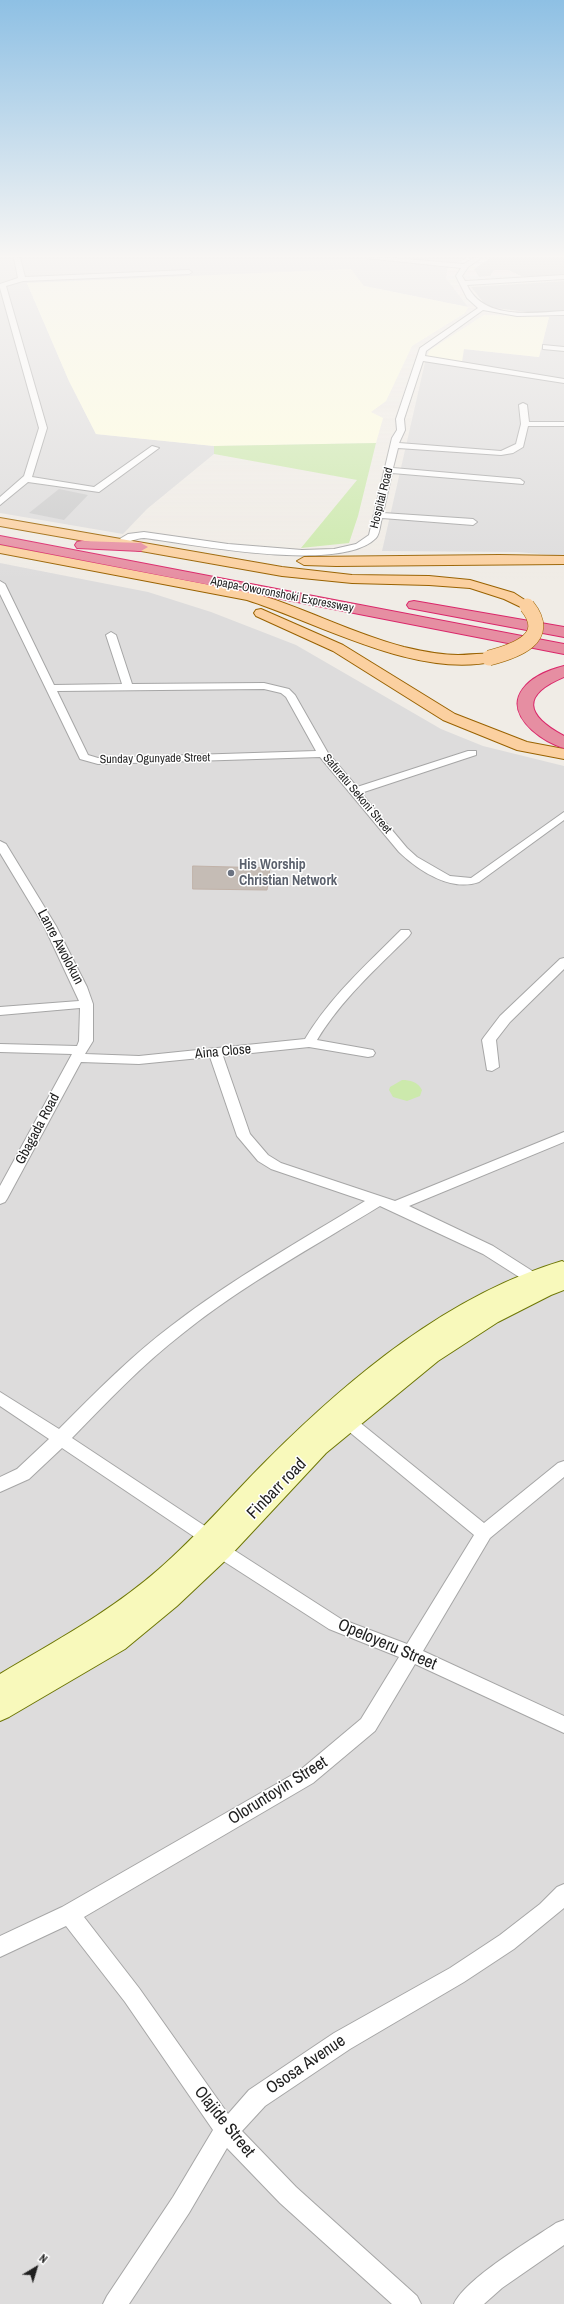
<!DOCTYPE html>
<html>
<head>
<meta charset="utf-8">
<style>
	body { margin:0 }
	#map { position:relative; width:564px; height:2304px; overflow:hidden; background:#f0ece6; font-family:"Archivo Narrow",sans-serif }
	canvas { display:block }
	.north { position:absolute; left:16px; top:2248px; width:40px; height:40px; -webkit-text-stroke:3px #fff; paint-order:stroke; rotate:38deg; font-size:11px; font-weight:700; line-height:16px; text-align:center; color:#1f1f1f }
	.north::after { content:''; display:block; margin:auto; width:14px; height:18px; background:#1f1f1f; clip-path:polygon(50% 0,100% 100%,50% 72%,0 100%) }
</style>
</head>
<body>
<div id="map">
<canvas width="564" height="2304"></canvas>
<div class="north">N</div>
</div>
<script>
const ctx = document.querySelector('canvas').getContext('2d');
ctx.lineJoin = 'round';
function fillPath(path, color) {
  ctx.fillStyle = color;
  ctx.fill(path, 'evenodd');
}
function trace(path, color, width, dash) {
  ctx.strokeStyle = color;
  ctx.lineWidth = width;
  ctx.lineCap = dash ? 'butt' : 'round';
  ctx.setLineDash(dash || []);
  ctx.stroke(path);
}
function write(font, color, halo, rows, align = 'center') {
  ctx.font = font + ' "Archivo Narrow",sans-serif';
  ctx.lineWidth = 3;
  ctx.setLineDash([]);
  ctx.textBaseline = 'middle';
  ctx.strokeStyle = halo;
  ctx.fillStyle = color;
  for (const [text, x, y, turn = 0] of rows) {
    ctx.save();
    ctx.translate(x, y);
    ctx.rotate((+turn || 0) * Math.PI / 180);
    ctx.textAlign = isNaN(turn) ? turn : align;
    if (halo) ctx.strokeText(text, 0, 0);
    ctx.fillText(text, 0, 0);
    ctx.restore();
  }
}
fillPath(new Path2D(`
	M0 258H468L448 267 446 278 468 307 364 286 27 283 69 381 96 434 214 446V454L147 509 123 534 0 513Z
	M564 316V556L517 552 382 551 426 358 464 349 539 357 549 317Z
	M0 563 148 592 211 612 296 645 441 729 483 746 564 766V2304H0Z`), '#dddcdc');
fillPath(new Path2D(`
	M351 269 364 286 468 307 465 313 412 346 386 401 371 412 383 418 376 443 214 446 96 434 69 381 27 283Z
	M484 315 549 317 539 357 464 349 462 362 426 358 430 350Z`), '#fffee0');
fillPath(new Path2D(`
	M490 258H564V276H521L508 270H494L490 276 479 277 474 269Z
	M564 281V311L535 313 487 307 471 287Z
	M59 489 88 495 64 520 29 513Z`), '#cdcdcd');
fillPath(new Path2D(`
	M376 443 358 516 349 543 301 548 357 480 214 454V446Z
	M402 1080C410 1080 418 1082 422 1090L420 1096 407 1101 393 1097 389 1090 390 1087Z`), '#cce9ac');
const building = new Path2D(`
	M193 866 270 868 267 890 193 889Z`);
fillPath(building, '#c5bcb5');
trace(building, '#c1b2a8', 1);
const minor = new Path2D(`
	M14 258H20L25 277 189 270 192 272 189 274 23 281 6 286 47 428 32 477 94 487 152 446 159 448 99 492 28 482 0 505V497L24 476 39 428 0 288V284L18 278Z
	M366 258H393L464 264 473 258H481L468 267 462 276 465 281 564 275V279L467 285C483 320 532 313 564 311V315L517 316 483 310 426 351 425 356 564 379V383L423 361 404 419 405 430 399 443 501 451 516 444 521 424 519 405 523 403 527 405 529 422H564V426H528L523 447 513 453 501 455 398 448 393 468 520 479 524 482 523 484 392 473 383 513 473 519 477 522 473 525 382 518C380 524 380 534 376 538 341 574 192 544 144 538 135 538 123 545 118 544V540L128 534 144 532 228 544 302 550 334 549 356 544 369 535 392 438 397 430 396 419 420 348 478 308 467 298 456 276 461 268Z
	M543 345 564 347V351L543 349Z
	M0 581 5 584 54 685 122 684 106 635 111 632 116 635 132 684 264 683 289 689 295 695 328 753 357 787 468 751H476V755L361 793 407 848 417 857 450 876 471 878 564 812V820L479 882C451 892 419 871 399 852L320 757 98 764 80 759 0 594ZM264 689 281 693 286 697 316 751 98 758 88 755 57 691Z
	M0 841 6 844 56 926 87 987 93 1004V1041L85 1054 139 1056 305 1039C330 997 366 965 401 930H409L411 933 409 936C376 969 341 1000 317 1040L373 1050 375 1053 373 1056 368 1057 309 1047 223 1056 250 1134 268 1155 281 1163 395 1201 564 1132V1142L409 1206 493 1246 537 1274 540 1278 537 1282H527L483 1254 380 1206C313 1247 243 1285 182 1334 142 1365 107 1402 72 1438L214 1532 217 1537 214 1542 208 1544 202 1542 62 1448 29 1479 0 1492V1477L17 1469 49 1439 0 1406V1392L59 1429C95 1393 130 1357 171 1326 232 1279 300 1241 365 1201L271 1169 258 1161 237 1136 210 1057 139 1064 81 1062 7 1199 5 1202 0 1204V1186L72 1054 0 1052V1044L77 1046 79 1041 80 1008 0 1015V1007L79 1001 44 926 0 853Z
	M564 958V969L510 1022 496 1040 499 1067 492 1071 487 1070 482 1040 484 1037 500 1016 560 959Z
	M347 1415 353 1417 484 1523 558 1463 564 1461V1477L490 1538 423 1651 564 1716V1733L415 1664 375 1731 313 1783 84 1917 139 1988 228 2114 249 2090 334 2033 450 1968 500 1935 540 1904 557 1887 564 1884V1908L514 1949 464 1982 350 2049 265 2106 242 2131 296 2187 417 2296 421 2304H392L280 2203 227 2148 189 2213 129 2304H103L107 2296 173 2197 213 2130 125 2002 66 1926 0 1957V1936L62 1907 299 1771 361 1719 399 1657 329 1629 214 1555 211 1550 214 1545 220 1543 226 1545 341 1619 407 1644 474 1535 341 1425 339 1421 341 1417Z
	M564 2220V2245L502 2288 484 2304H454C465 2279 531 2240 556 2223Z`);
const secondary = new Path2D(`
	M562 1261 564 1262V1290L551 1295 498 1322 438 1361 326 1453 229 1557 177 1606 125 1649 9 1717 0 1721V1674C55 1641 110 1612 159 1569 197 1536 230 1497 266 1461 349 1378 448 1295 562 1261Z`);
const primary = new Path2D(`
	M0 518 282 567 352 575 429 576 470 580 514 593 534 606 527 610 504 599 470 588 429 585 352 583 282 576 0 526Z
	M0 545 257 594C307 609 354 634 404 647 421 651 440 655 458 655 470 655 483 652 495 655L497 658 495 661C418 680 319 623 247 600L0 553Z
	M499 555 564 556V564L336 566 304 565 297 561 304 557Z
	M261 609 343 645 455 714 527 742 564 749V759L517 750 443 720 333 651 256 616 254 613 256 610Z`);
const motorway = new Path2D(`
	M0 536 564 644V654L0 544Z
	M82 541 141 543 148 547 141 551 77 548 75 545 77 542Z
	M414 601 564 627V637L409 608 407 605 409 602Z
	M564 666V677C521 695 525 715 564 736V748C553 745 541 738 532 730 498 698 531 674 564 666Z`);
trace(minor, '#a6a6a6', 2);
trace(secondary, '#6e7706', 2);
trace(primary, '#996201', 2);
trace(motorway, '#da276a', 2);
fillPath(minor, '#fff');
fillPath(secondary, '#f8f9bb');
fillPath(primary, '#fbd0a0');
fillPath(motorway, '#e68ea2');
const primaryBridge = new Path2D(`
	M489 658C516 651 553 638 527 606`);
trace(primaryBridge, '#996201', 16, []);
trace(primaryBridge, '#fbd0a0', 15);
const sky = ctx.createLinearGradient(0, 0, 0, 581);
sky.addColorStop(0, '#8ec0e4');
sky.addColorStop(0.44, '#f8f6f4');
sky.addColorStop(1, '#f8f6f400');
ctx.fillStyle = sky;
ctx.fillRect(0, 0, 564, 581);
for (const [x, y, r, color] of [
	[231,873,4,"#6b7280"]
]) {
  const dot = new Path2D();
  dot.arc(x, y, r, 0, 2 * Math.PI);
  ctx.fillStyle = color;
  ctx.fill(dot);
  trace(dot, '#fff', 1.5);
}
write('12px', '#1f1f1f', '#fff', [
	["Hospital Road",382,498,-76],
	["Apapa-Oworonshoki Expressway",282,595,11],
	["Sunday Ogunyade Street",155,759,-1],
	["Safuratu Sekoni Street",357,794,50]
]);
write('bold 14px', '#5b616d', '#fff', [
	["His Worship",239,865],
	["Christian Network",239,881]
], 'left');
write('14px', '#1f1f1f', '#fff', [
	["Lanre Awolokun",60,947,62],
	["Aina Close",223,1052,-5],
	["Gbagada Road",38,1129,-62]
]);
write('17px', '#1f1f1f', '#fff', [
	["Finbarr road",277,1489,-46],
	["Opeloyeru Street",387,1645,23],
	["Oloruntoyin Street",278,1791,-32],
	["Ososa Avenue",306,2065,-34],
	["Olajide Street",224,2122,51]
]);
</script>
</body>
</html>
